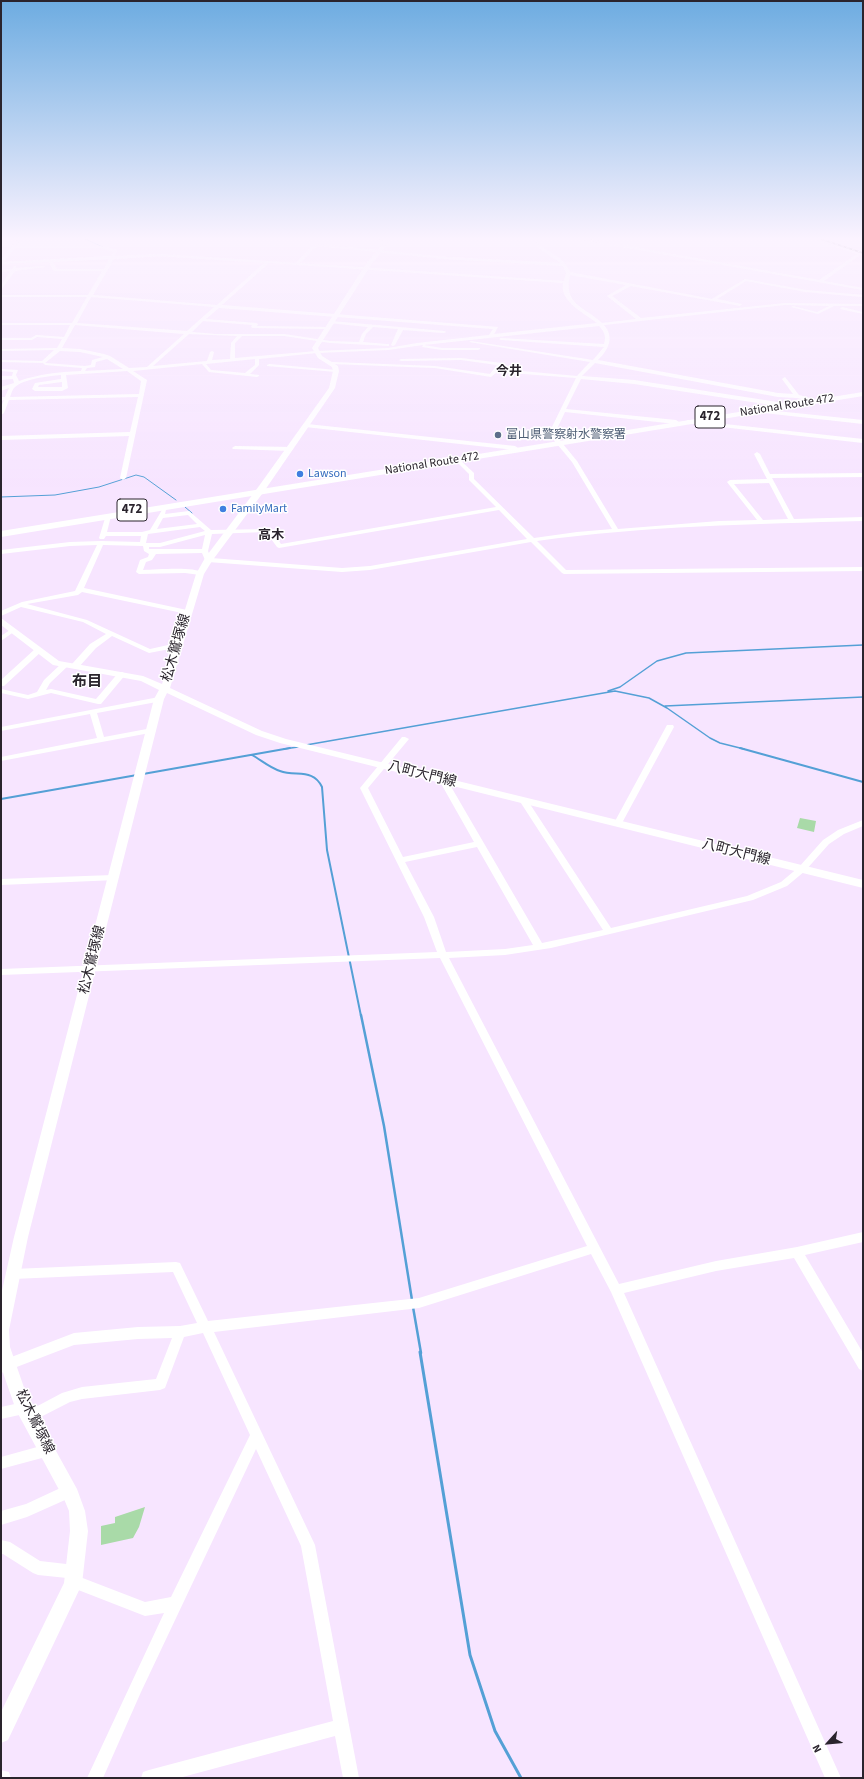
<!DOCTYPE html>
<html>
<head>
<meta charset="utf-8">
<style>
	body { margin:0 }
	#map { position:relative; width:864px; height:1779px; overflow:hidden; background:#f7e5ff; font-family:"Source Sans 3",sans-serif }
	canvas { display:block }
	.frame { position:absolute; inset:0; border:2px solid #2a242d; pointer-events:none }
	.north { position:absolute; left:808px; top:1723px; width:40px; height:40px; -webkit-text-stroke:3px #fff; paint-order:stroke; rotate:243deg; font-size:11px; font-weight:700; line-height:16px; text-align:center; color:#2a242d }
	.north::after { content:''; display:block; margin:auto; width:14px; height:18px; background:#2a242d; clip-path:polygon(50% 0,100% 100%,50% 72%,0 100%) }
</style>
</head>
<body>
<div id="map">
<canvas width="864" height="1779"></canvas>
<div class="frame"></div>
<div class="north">N</div>
</div>
<script>
const ctx = document.querySelector('canvas').getContext('2d');
ctx.lineJoin = 'round';
function fillPath(path, color) {
  ctx.fillStyle = color;
  ctx.fill(path, 'evenodd');
}
function trace(path, color, width, dash) {
  ctx.strokeStyle = color;
  ctx.lineWidth = width;
  ctx.lineCap = dash ? 'butt' : 'round';
  ctx.setLineDash(dash || []);
  ctx.stroke(path);
}
function write(font, color, halo, rows, align = 'center') {
  ctx.font = font + ' "Source Sans 3","Noto Sans JP",sans-serif';
  ctx.lineWidth = 3;
  ctx.setLineDash([]);
  ctx.textBaseline = 'middle';
  ctx.strokeStyle = halo;
  ctx.fillStyle = color;
  for (const [text, x, y, turn = 0] of rows) {
    ctx.save();
    ctx.translate(x, y);
    ctx.rotate((+turn || 0) * Math.PI / 180);
    ctx.textAlign = isNaN(turn) ? turn : align;
    if (halo) ctx.strokeText(text, 0, 0);
    ctx.fillText(text, 0, 0);
    ctx.restore();
  }
}
fillPath(new Path2D(`
	M800 818 816 821 814 832 797 828Z
	M145 1507 139 1527 133 1538 101 1545V1526L115 1523V1517Z`), '#a9daa8');
trace(new Path2D(`
	M83 238 103 247
	M1 497 55 495 99 487 136 475 144 477 176 500
	M185 507 192 513`), '#54a0d6', 1);
trace(new Path2D(`
	M608 691 620 687 657 661 686 653 863 645
	M665 706 863 697
	M306 745 615 691 649 698 667 708 710 738 720 743 744 749
	M284 749 298 747`), '#54a0d6', 1.5);
trace(new Path2D(`
	M740 748 863 782
	M252 755C261 760 270 768 280 771 296 777 313 768 322 787L327 850 361 1016
	M143 774 290 748
	M1 799 137 775`), '#54a0d6', 2);
trace(new Path2D(`
	M361 1015 384 1126 412 1300
	M413 1307 421 1353`), '#54a0d6', 2.5);
trace(new Path2D(`
	M420 1352 470 1655 495 1731 521 1778`), '#54a0d6', 3);
fillPath(new Path2D(`
	M18 238H22L16 246H101L117 250 115 256 160 254 296 263 310 248 318 244 446 257 561 263 539 248 529 238H533C545 254 563 254 570 272L712 299 745 279 806 290 863 295V297L806 292 746 281 717 299 742 304 740 306 631 286 612 296 641 318 785 303 863 304V306H834L818 314 791 307 793 306 817 312 829 306 785 305 604 325C615 338 608 350 598 360L778 393 793 394 782 379 785 377 799 395 817 400 814 402 797 398 778 397 595 363 582 376 634 380 784 403 787 405 784 407 634 384 581 379 566 409 676 420 679 422 676 424 565 412 556 431 558 438 577 461 618 529 719 521 757 520 727 482 730 480 767 479 754 454 757 452 760 454 770 474 863 473V477L772 478 794 519 863 517V521C754 524 645 526 537 541L566 570 863 567V571L564 574 562 573 531 542 370 570 342 572 208 562 205 560 202 553 156 554 152 560 146 562 143 570C156 570 194 566 203 573L200 575 185 573 139 574 136 572 140 560 148 557 149 554 144 551 143 546 103 545 84 588 187 610 190 612 187 614 82 592 78 595 27 604 87 620 150 649 177 643 181 645 180 647 149 653 112 636 96 648 78 668H72V664L90 644 106 634 83 622 21 607 1 616V611L22 602 75 591 97 545 70 546 1 554V550L70 542 101 541 140 542 141 536H106L104 539H100L99 538 106 515 111 516 107 532H142L150 530 162 510H166L165 514 189 511 211 530 270 529 281 544 496 507 469 480V474L455 460 458 458 474 473V479L534 538 577 532 612 529 572 462 552 438 550 431 576 378 497 372 491 377 435 368 332 364 330 363 332 362 435 366 490 374 497 365 461 360 401 361 399 360 401 359 461 358 502 363 499 369 577 376 590 362 469 342 471 341 593 360 604 347 501 340 499 339 501 338 604 344C606 337 605 332 599 326L424 345 442 348H480V349L478 350H442L422 347 423 345 388 350 317 353 259 359V365L250 374 259 375V376L257 377 209 372 202 364 133 371 147 380 126 478 123 480 120 478 129 436 1 440V436L130 432 138 397 9 400 4 413 1 415V407L4 400 1 401V397H5L9 388 1 391V387L14 383 13 379 1 380V376H12L13 372 1 371V369L18 370 16 375 19 381C39 374 59 372 81 371L82 368 45 365 43 363 1 362V360L42 361 54 350 1 351V349L57 348 62 339 37 337 32 340H1V338H31L36 335 64 337 70 325H1V323H72L87 297H1V295H88L102 271H55L53 270 49 262 1 264V260ZM319 246 446 259 563 266 566 273 564 281 300 263 312 250ZM14 248H101L114 252 111 256 4 262ZM160 256 264 263 217 305 93 295 114 259ZM109 259 104 269H57L53 262ZM269 263 563 283C560 302 584 313 597 323L494 334 498 327 222 305ZM570 275 626 285 607 296 636 319 602 323C584 306 563 305 570 275ZM91 297 214 307 187 331 77 323ZM219 308 493 329 489 335 417 343 388 348 317 351 235 358V343L242 336H284L330 343 389 346V344H387L363 342 366 334 373 327 398 329 391 345 393 346 395 345 403 330 444 333 446 332 444 331 331 321 329 323 368 327 362 334 359 342 330 341 284 334H215L192 332 203 321 252 325 251 327 253 328 326 329 328 328 326 327 257 326 258 324 256 323 206 319ZM75 325 184 334 147 367 129 368 110 356 104 354 80 349 62 348ZM189 334 237 336 231 343 230 359 212 360 214 352 212 351 210 352 207 361 153 366ZM60 351 80 352 103 357 92 360 91 365 85 366 45 363ZM107 359 123 369 85 371 87 368 95 367 96 362ZM255 359V365L245 373 211 370 206 364ZM127 371 141 381 139 394 10 397C11 395 12 390 14 388 22 379 49 376 61 375V379L35 383 32 389 35 391H62L68 388 66 375ZM62 382V387H38L39 385ZM769 483 788 519 763 520 734 484ZM499 510 527 539 370 566 342 568 211 558 208 551 212 534 266 532 277 547 279 548ZM188 515 197 524 157 529 163 518ZM200 527 205 531 160 543H146L148 534ZM205 535 202 549H149V547H160Z
	M583 238 819 280 857 254 810 238H817L863 254V256L860 255 824 281 863 288V290L572 238Z
	M14 266H16V268L43 266 45 267 15 271 1 290V286L10 271 1 272V270L12 269Z
	M842 307 863 312V314L840 309Z
	M269 364 336 370 338 371 336 372 267 366V365Z
	M757 409 863 420V424L755 412V410Z
	M688 420 863 439V443L686 423V421Z
	M307 424 515 446 518 448 515 450 305 427V425Z
	M235 446 290 447 293 449 290 451 233 449 232 448Z
	M13 628 16 630 15 631 1 641V636Z
	M35 649H41L42 651 4 686H1V680Z
	M62 663H68L69 665 50 683 46 690 51 689 96 699 119 672H122L126 674 101 704H98L51 693 28 699 1 693V689L28 695 37 692 44 680Z
	M159 697 163 699 162 701 97 713 104 737 152 728 156 730 155 732 1 761V757L97 738 90 714 1 731V727Z
	M667 725H673L674 727 622 823 621 825H615L614 823Z
	M402 737H405L409 739 368 788 403 857 474 842 439 780 440 778H446L542 943 603 930 519 800 520 798H526L611 928 747 896 781 882 799 867 823 840 838 830 863 820V826L844 834 829 844 805 871 787 886 753 900 551 948 505 955 449 958 619 1284 716 1261 797 1247 863 1232V1242L805 1255 863 1353V1371L859 1369 794 1258 716 1271 624 1293 841 1778H825L611 1292 591 1254 419 1308 214 1332 315 1545 359 1778H343L335 1736 179 1778H141L143 1772 149 1770 333 1721 301 1546 256 1449 141 1692 103 1778H87L164 1613 145 1616 68 1586 66 1581 67 1578 38 1575 33 1573 3 1554H1V1540L10 1542 40 1561 75 1565 80 1567 82 1572 80 1577 145 1602 171 1597 250 1435 203 1333 184 1337 165 1388 160 1390 82 1399 70 1402 29 1423 24 1421 22 1417 24 1414 1 1419V1407L24 1402 29 1404 31 1408 30 1410 62 1393 82 1387 156 1379 172 1338 138 1339 74 1345 1 1373V1361L74 1333 138 1327 180 1326 197 1323 173 1272 13 1279 9 1278 7 1274 9 1270 13 1269 176 1262 180 1263 208 1321 419 1298 587 1246 440 958 1 975V969L437 952 424 917 360 788ZM477 847 533 945 505 949 446 952 434 917 405 862Z
	M113 875 116 876 117 878 116 880 1 885V879Z
	M48 1444 53 1445 55 1450 53 1455 1 1469V1457Z
	M69 1484 74 1486 76 1491 74 1496 27 1517 1 1525V1511L26 1504Z
	M1 1770 9 1772 11 1778H1Z`), '#fff');
fillPath(new Path2D(`
	M376 238 387 239 388 243 371 265 318 348 322 356 338 366 339 371 335 388 265 490 212 561 204 574 170 688 262 731 286 739 863 880V888L280 743 256 735 167 693 164 699 28 1237 9 1330 10 1347 29 1402 77 1489 85 1511 88 1531 82 1584 8 1740 1 1743V1712L64 1583 70 1531 69 1511 64 1499 16 1410 1 1367V1295L14 1237 154 699 159 690 141 681 53 665 1 625V618L59 661 143 676 162 684 196 574 205 558 259 486 329 388 333 371 332 367 318 358 312 348 366 264 384 243 383 241Z`), '#fff');
fillPath(new Path2D(`
	M863 392V396L1 537V531Z`), '#fff');
const rail = new Path2D(`
	M818 238 863 253`);
trace(rail, '#655c6a', 1.5);
trace(rail, '#fff', 1, [3]);
const sky = ctx.createLinearGradient(0, 0, 0, 487);
sky.addColorStop(0, '#6dace1');
sky.addColorStop(0.49, '#fbf3ff');
sky.addColorStop(1, '#fbf3ff00');
ctx.fillStyle = sky;
ctx.fillRect(0, 0, 864, 487);
for (const [x, y, r, color] of [
	[498,435,4,"#5c6f8a"],
	[300,474,4,"#3f7fe0"],
	[223,509,4,"#3f7fe0"]
]) {
  const dot = new Path2D();
  dot.arc(x, y, r, 0, 2 * Math.PI);
  ctx.fillStyle = color;
  ctx.fill(dot);
  trace(dot, '#fff', 1.5);
}
write('12px', '#2a242d', '#fff', [
	["National Route 472",787,406,-9],
	["National Route 472",432,464,-9]
]);
write('12px', '#4e5e75', '#fff', [
	["富山県警察射水警察署",506,435]
], 'left');
write('12px', '#366cbe', '#fff', [
	["Lawson",308,474],
	["FamilyMart",231,509]
], 'left');
write('bold 13px', '#2a242d', '#fff', [
	["今井",509,372],
	["高木",271,536]
]);
for (const [x, y, w] of [
	[710,417,30],
	[132,510,30]
]) {
  const box = new Path2D();
  box.roundRect(x - w / 2, y - 11, w, 22, 3);
  ctx.fillStyle = '#fff';
  ctx.fill(box);
  trace(box, '#2a242d', 1);
}
write('bold 13px', '#2a242d', null, [
	["472",710,417],
	["472",132,510]
]);
write('14px', '#2a242d', '#fff', [
	["松木鷲塚線",177,648,-74],
	["八町大門線",422,775,14],
	["八町大門線",736,853,14],
	["松木鷲塚線",93,960,-76],
	["松木鷲塚線",34,1422,64]
]);
write('bold 15px', '#2a242d', '#fff', [
	["布目",87,683]
]);
</script>
</body>
</html>
